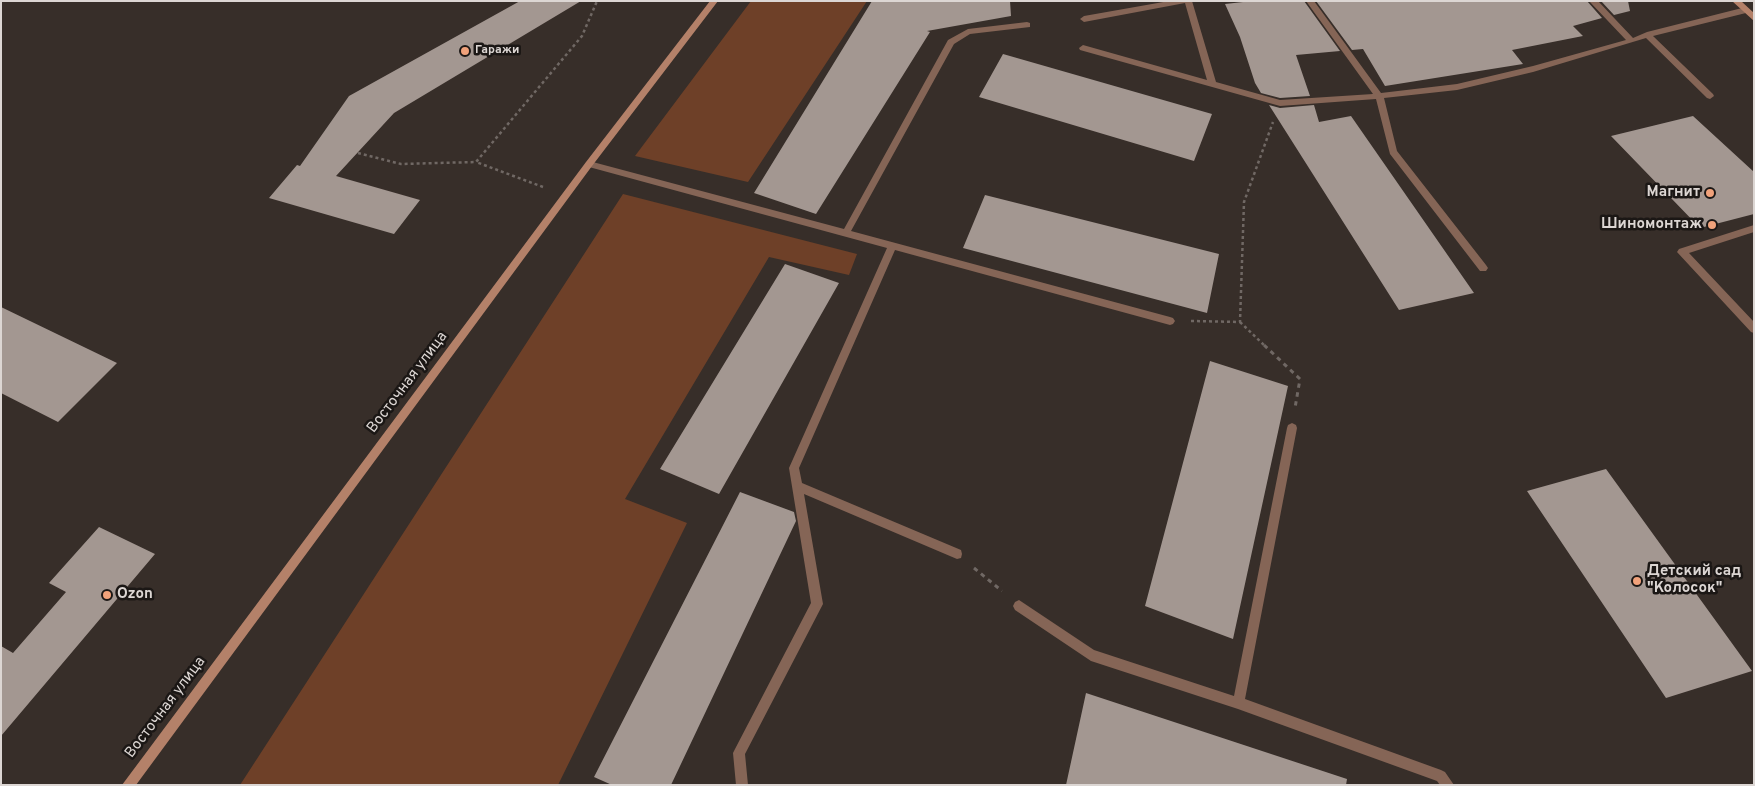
<!DOCTYPE html>
<html>
<head>
<meta charset="utf-8">
<style>
	body { margin:0 }
	#map { position:relative; width:1755px; height:786px; overflow:hidden; background:#372e29; font-family:Overpass,sans-serif }
	canvas { display:block }
	.frame { position:absolute; inset:0; border:2px solid #dcd6d3; pointer-events:none }
</style>
</head>
<body>
<div id="map">
<canvas width="1755" height="786"></canvas>
<div class="frame"></div>
</div>
<script>
const ctx = document.querySelector('canvas').getContext('2d');
ctx.lineJoin = 'round';
function fillPath(path, color) {
  ctx.fillStyle = color;
  ctx.fill(path, 'evenodd');
}
function trace(path, color, width, dash) {
  ctx.strokeStyle = color;
  ctx.lineWidth = width;
  ctx.lineCap = dash ? 'butt' : 'round';
  ctx.setLineDash(dash || []);
  ctx.stroke(path);
}
function write(font, color, halo, rows, align = 'center') {
  ctx.font = font + ' Overpass,sans-serif';
  ctx.lineWidth = 5;
  ctx.setLineDash([]);
  ctx.textBaseline = 'middle';
  ctx.strokeStyle = halo;
  ctx.fillStyle = color;
  for (const [text, x, y, turn = 0] of rows) {
    ctx.save();
    ctx.translate(x, y);
    ctx.rotate((+turn || 0) * Math.PI / 180);
    ctx.textAlign = isNaN(turn) ? turn : align;
    if (halo) ctx.strokeText(text, 0, 0);
    ctx.fillText(text, 0, 0);
    ctx.restore();
  }
}
fillPath(new Path2D(`
	M751 1H867L748 182 635 156Z
	M623 194 857 254 849 275 769 257 625 499 687 523 558 785H240Z`), '#6e4028');
fillPath(new Path2D(`
	M520 1H581L394 113 336 176 420 200 394 234 269 198 297 165 300 166 349 96Z
	M872 1H1010L1011 16 927 31 930 32 816 214 754 193Z
	M1252 1H1304L1340 51 1296 55 1310 96 1280 98 1261 93 1255 83 1240 37 1225 4Z
	M1316 1H1587L1602 18 1573 26 1583 36 1512 50 1523 64 1385 86 1363 49 1352 50Z
	M1601 1H1628L1630 11 1614 15Z
	M1003 54 1212 114 1194 161 979 97Z
	M1269 105 1280 108 1314 105 1319 122 1351 116 1474 293 1399 310Z
	M1693 116 1754 172V214L1700 228 1611 136Z
	M985 195 1219 254 1207 313 963 248Z
	M785 264 839 283 719 494 660 469Z
	M1 307 117 363 58 422 1 393Z
	M1210 361 1288 386 1233 639 1145 606Z
	M1606 469 1752 671 1666 698 1527 491Z
	M740 492 794 512 796 521 671 785H612L594 777Z
	M99 527 155 554 1 736V646L13 653 66 592 49 583Z
	M1086 693 1347 779 1346 785H1066Z`), '#a39791');
trace(new Path2D(`
	M358 153 401 164 476 162
	M543 187 476 162 582 36 597 1
	M1191 321 1240 322 1244 202 1273 122
	M1240 322 1265 346`), '#706864', 2.5, [3, 3]);
trace(new Path2D(`
	M1264 345 1300 379 1295 408
	M974 568 1002 591`), '#706864', 3, [4.5, 4.5]);
fillPath(new Path2D(`
	M1169 1H1192L1216 82 1280 100 1373 94 1306 1H1314L1381 93 1457 84 1533 66 1626 40 1589 1H1598L1633 38 1647 32 1746 7 1750 10 1746 13 1653 36 1713 94 1714 96 1710 99 1707 98 1646 38 1533 72 1457 90 1384 98 1397 151 1486 265 1488 268 1486 271H1480L1390 154 1376 99 1280 106 1080 50 1079 48 1083 45 1207 80 1185 3 1084 22 1080 19 1084 16Z
	M1027 22 1030 23V27L970 34 954 44 851 231 1170 317 1173 318 1175 321 1173 324 1170 325 895 250 799 468 802 483 961 550 962 554 961 558 957 559 804 494 823 604 745 754 748 785H736L733 753 735 749 811 603 789 468 887 248 589 167 585 164 589 161 844 229 948 40 968 29Z
	M1754 225V232L1689 253 1754 322V333L1751 332 1677 252 1679 249Z
	M1292 423 1296 425 1297 428 1245 699 1441 770 1445 772 1454 785H1440L1437 781 1238 709 1091 661 1015 610 1013 606 1015 602 1019 600 1094 650 1234 696 1287 428 1288 425Z`), '#856556');
fillPath(new Path2D(`
	M710 1H718L592 166 136 785H122L586 162Z
	M1732 1H1741L1754 13V21Z`), '#b48169');
for (const [x, y, r, color] of [
	[465,51,5,"#f1a27b"],
	[1710,193,5,"#f1a27b"],
	[1712,225,5,"#f1a27b"],
	[1637,581,5,"#f1a27b"],
	[107,595,5,"#f1a27b"]
]) {
  const dot = new Path2D();
  dot.arc(x, y, r, 0, 2 * Math.PI);
  ctx.fillStyle = color;
  ctx.fill(dot);
  trace(dot, '#1b1715', 2);
}
write('bold 12px', '#dcd6d3', '#1b1715', [
	["Гаражи",475,51]
], 'left');
write('bold 15px', '#dcd6d3', '#1b1715', [
	["Магнит",1700,193],
	["Шиномонтаж",1702,225],
	["Детский сад",1647,572,"left"],
	["\"Колосок\"",1647,589,"left"],
	["Ozon",117,595,"left"]
], 'right');
write('15px', '#dcd6d3', '#1b1715', [
	["Восточная улица",408,383,-53],
	["Восточная улица",166,708,-53]
]);
</script>
</body>
</html>
